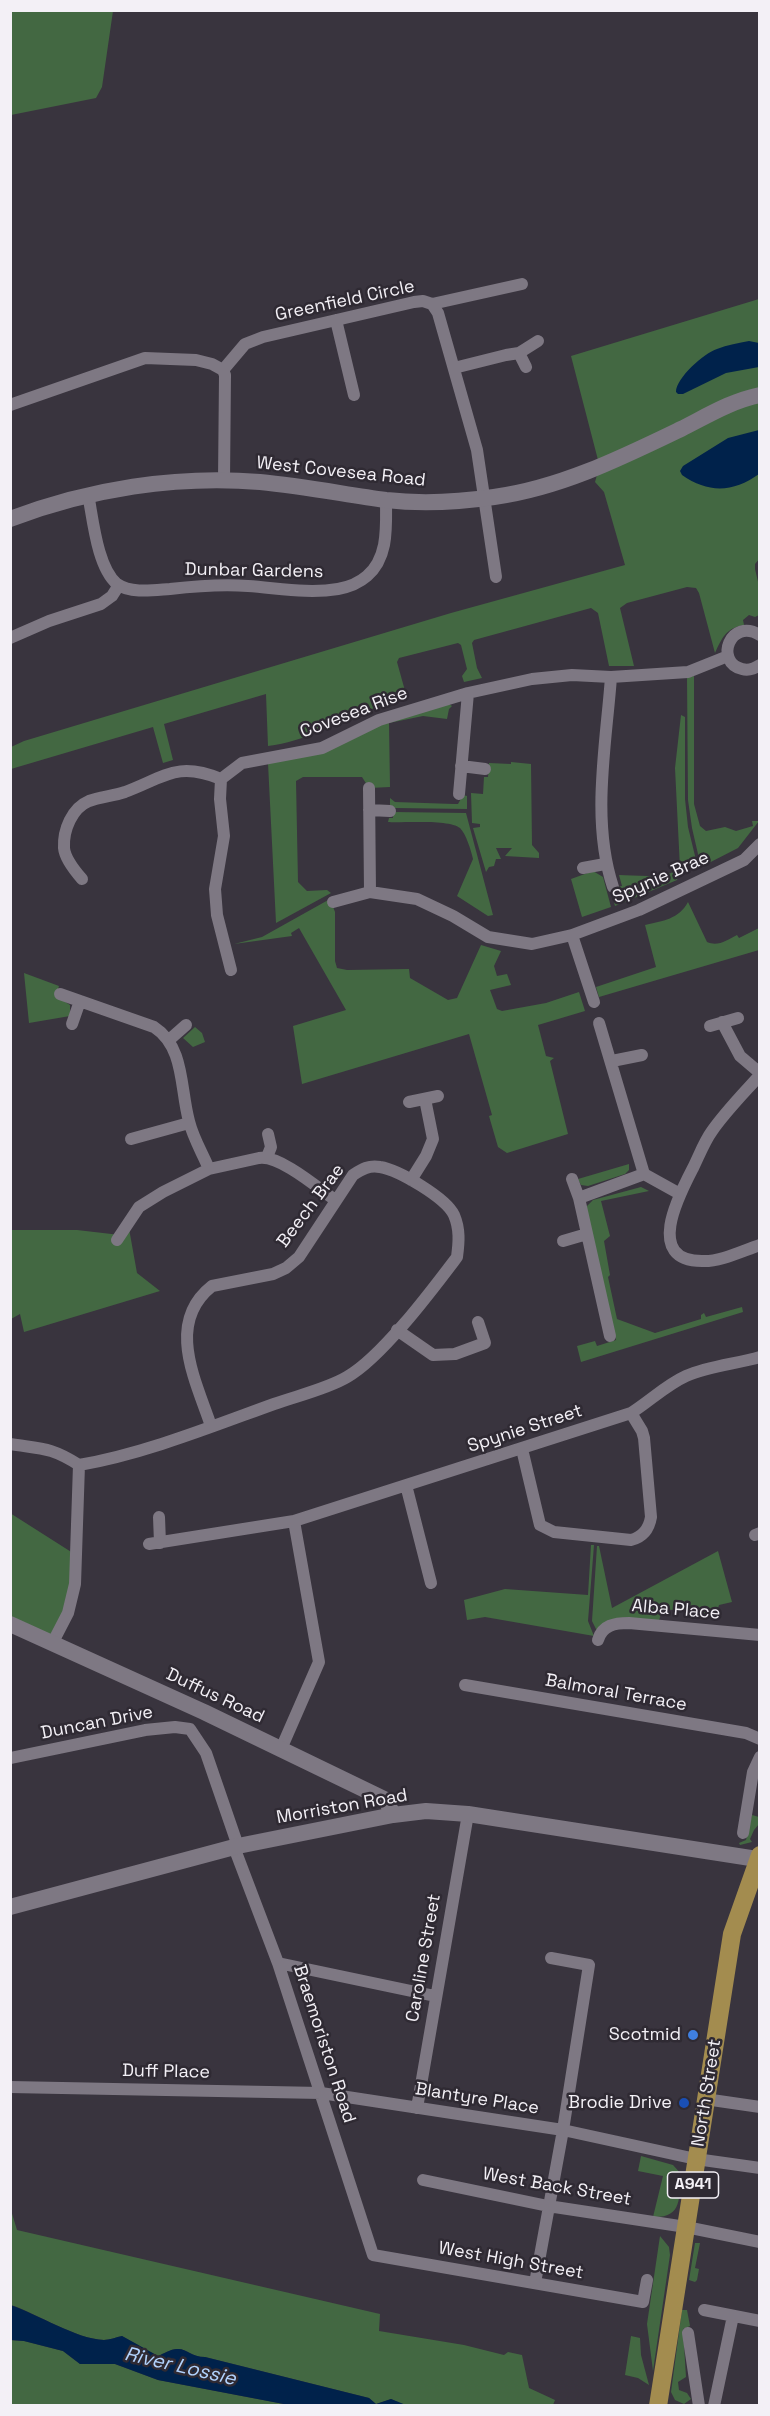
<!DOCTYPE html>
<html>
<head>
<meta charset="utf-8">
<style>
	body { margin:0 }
	#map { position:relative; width:770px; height:2416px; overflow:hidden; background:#39343e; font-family:"Space Grotesk",sans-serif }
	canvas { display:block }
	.frame { position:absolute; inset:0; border:12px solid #f3f0f6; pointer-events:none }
</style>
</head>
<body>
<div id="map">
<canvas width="770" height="2416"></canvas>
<div class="frame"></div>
</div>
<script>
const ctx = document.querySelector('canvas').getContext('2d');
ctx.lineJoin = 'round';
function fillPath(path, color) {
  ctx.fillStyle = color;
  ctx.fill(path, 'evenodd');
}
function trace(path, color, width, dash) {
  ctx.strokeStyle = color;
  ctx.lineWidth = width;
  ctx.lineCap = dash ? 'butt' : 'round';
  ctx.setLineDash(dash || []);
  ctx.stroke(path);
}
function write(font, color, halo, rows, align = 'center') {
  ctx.font = font + ' "Space Grotesk",sans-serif';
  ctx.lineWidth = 5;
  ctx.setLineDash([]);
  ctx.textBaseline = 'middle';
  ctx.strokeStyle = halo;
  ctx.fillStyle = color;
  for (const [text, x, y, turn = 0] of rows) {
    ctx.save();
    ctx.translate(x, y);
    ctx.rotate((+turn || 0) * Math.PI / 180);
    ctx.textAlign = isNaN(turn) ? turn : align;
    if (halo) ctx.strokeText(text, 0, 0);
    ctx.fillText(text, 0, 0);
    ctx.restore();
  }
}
fillPath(new Path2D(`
	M11 10 113 11 102 87 96 98 11 115Z
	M759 299V390L598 460 571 356Z
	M759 402 760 558 755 564V569L759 586V615L755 617 749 615 743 620 744 625C726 628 722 638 715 653L699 593 696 588 687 587 627 603 620 608 634 666H609L598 613 591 608 474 640 472 643 477 668 482 678 464 682 462 676 467 669 461 645 458 643 399 658 397 662 407 698C392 703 376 707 361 713 328 726 306 741 268 746L266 694 164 724 173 760 163 763 153 727 11 769V747L24 741 451 613 625 565 604 492 595 482 597 475 731 410Z
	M694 676V804L700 826 706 831 725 827 736 831 753 826 752 821H759L738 848 701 867 692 828 688 800 687 677Z
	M449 704 452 706 449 709 447 719 423 716 389 723 390 787 369 788 362 777H303L296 781 298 882 307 891 327 890 331 893 276 923 268 763 354 733Z
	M681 715 685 717V799L688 827 697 864 690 863 679 874 677 880 615 906 610 889 622 886 619 875C636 875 666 880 680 868L675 768Z
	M511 762 531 764 532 845 539 853V858L505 856 512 848H496L501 859H496L494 866 489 867 486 872 473 828 480 827V824L472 823 471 793 483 794 484 777H488L489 763 511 764Z
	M463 795 467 796V809L395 808 390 805V798L395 802 454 804H458Z
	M393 812 466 813 493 915 488 916 457 896 473 859C471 850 466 834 460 828 449 819 402 823 388 822L389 818H393Z
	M593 871 603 877 611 907 582 917 571 879Z
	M330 899 335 912V961L337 968 347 970 409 969 410 978 448 1000 457 998 481 945 501 951 494 966 497 976 507 974 511 985 490 990 497 1009 502 1011 546 1003 579 992 585 1011 538 1025 546 1056 554 1058 550 1061 568 1134 507 1153 498 1147 489 1116 492 1115 469 1034 302 1084 293 1026 346 1010 299 928 291 933 292 936 234 944 262 937Z
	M688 902 707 942C718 947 727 940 737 935L739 938 759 928V950L599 997 596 987 656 967 645 925C663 921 679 919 688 902Z
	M24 973 59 986 56 996 70 1005V1016L29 1023Z
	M195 1027 202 1033 205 1042 193 1047 183 1038Z
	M629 1164V1170L625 1174 588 1186 581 1185 578 1179Z
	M641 1187 649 1191 601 1201 610 1236 604 1241 610 1275 608 1277 617 1319 655 1333 701 1319V1315L704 1313 706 1317 742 1307 743 1312 581 1362 577 1346 595 1341 597 1346 616 1340 586 1207 593 1200Z
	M128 1223 137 1273 160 1291 24 1332 20 1314 11 1319V1230H77L120 1235Z
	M10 1513 76 1555 75 1584 53 1642 11 1624Z
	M591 1545H594L588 1621 594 1636 485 1617 467 1620 464 1600 505 1589 588 1595Z
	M597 1546H599L612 1608 718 1551 732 1602 719 1605 716 1614 662 1609 659 1621 597 1631 592 1621Z
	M752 1815 759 1817V1824L754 1830 750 1839 752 1842 740 1845 739 1843 746 1840Z
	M641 2156 673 2165 682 2175C678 2198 683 2218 653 2217L663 2176 638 2171Z
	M10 2207 17 2230 380 2314 379 2331 464 2345 504 2355 508 2352 522 2355 529 2388 555 2400 553 2405 406 2406 391 2399 376 2404 369 2398 205 2357C191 2357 186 2348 177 2349 171 2349 163 2354 158 2356L122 2336C117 2337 109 2340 104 2340 76 2339 38 2314 11 2305Z
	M660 2236 669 2247 670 2255 653 2371 647 2324Z
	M695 2243H700L695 2268 699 2269 697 2280 695 2282 689 2280Z
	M682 2310H687L690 2326 683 2329 686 2377 678 2382 679 2390 687 2393 691 2399 684 2404 675 2400 671 2392Z
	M631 2336 640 2338 641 2355 649 2385 638 2378 625 2375Z
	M10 2340 24 2341 63 2351 80 2364H115L158 2380 289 2405H11Z`), '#436842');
fillPath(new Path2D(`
	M749 341 759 343V367L726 373 683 394H678L676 392C676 378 704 353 717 349 727 345 739 343 749 341Z
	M759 430V474C734 492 709 494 682 475L680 471 683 466 728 438Z
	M10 2305C38 2314 76 2339 104 2340 109 2340 117 2337 122 2336L158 2356C163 2354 171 2349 177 2349 186 2348 191 2357 205 2357L369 2398 376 2404 391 2399 406 2405H289L158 2380 115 2364H80L63 2351 24 2341 11 2340Z`), '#00224b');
trace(new Path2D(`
	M432 304 522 284
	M336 320 354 395
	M519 353 526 367
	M454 368 506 355 519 353 538 341
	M10 405 145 358 196 360 212 364 223 370
	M224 480 225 375 223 370 245 344 263 337 414 302 423 301 432 304 438 313 477 450 496 577
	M88 494C93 519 97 567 117 584 131 594 155 590 170 589 196 586 223 584 248 586 278 588 308 594 338 589 349 587 359 583 367 576 389 557 386 526 386 500
	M760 635C730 617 714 662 742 669 749 671 754 669 760 665
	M10 638 49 621 101 604 112 596 119 585
	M611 677C606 746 591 820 613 887
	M461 766 485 769
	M369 788 370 892
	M459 794 468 693
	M369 810 390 811
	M583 868 605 864
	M82 879C75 871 65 859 64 848 63 830 72 808 89 801 100 797 113 796 125 792 165 777 177 761 221 779
	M333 902 370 892 417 899 453 916 488 937 532 944 572 935 639 910 744 860 760 844
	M572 935 594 1002
	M231 970 217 915 215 889 224 836 220 799 221 779 242 763 322 748 379 720 468 693 532 679 572 675 611 677 688 672 728 656
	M60 994 154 1027C185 1047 180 1089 189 1121 193 1138 203 1154 209 1169
	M722 1022 740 1056 760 1073
	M599 1023 644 1174 680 1194
	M72 1024 80 1001
	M710 1026 738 1018
	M169 1040 186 1025
	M612 1061 642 1055
	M760 1075C744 1093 726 1111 712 1131 704 1142 699 1156 693 1168 679 1195 644 1261 702 1261 720 1262 742 1251 760 1245
	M409 1102 438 1096
	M131 1139 189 1123
	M267 1157 271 1147 268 1134
	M572 1179 579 1198
	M411 1180 426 1156 433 1139 425 1099
	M117 1240 139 1207 163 1192 209 1169 259 1158C280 1155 318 1188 335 1200
	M563 1241 587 1234
	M397 1330 433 1355 455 1354 485 1343 478 1322
	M610 1336 579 1198 644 1174
	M10 1444C42 1449 51 1447 79 1465
	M522 1449 540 1525 554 1532 631 1540C643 1537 649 1529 651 1517L644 1438 642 1431 631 1413
	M406 1485 431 1583
	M159 1517 160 1543
	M755 1535 760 1533
	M149 1544 294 1521 631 1413C650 1401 666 1385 686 1376 709 1366 736 1364 760 1357
	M598 1640C602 1625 615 1623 629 1623L760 1635
	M53 1642 68 1613 75 1584 79 1465C144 1454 213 1426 274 1404 296 1396 327 1389 347 1377 382 1357 432 1290 457 1257 459 1242 460 1229 454 1215 446 1198 399 1170 380 1167 369 1165 362 1169 353 1175L299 1257 286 1268 273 1274 212 1286C165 1323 196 1381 211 1426
	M465 1685 746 1733 760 1739
	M281 1749 319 1662 294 1521
	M10 1758 145 1730 175 1727 190 1729 206 1753 238 1846
	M743 1833 753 1772 760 1757
	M234 1847 278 1963 373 2255 643 2302 647 2280
	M278 1963 435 1996
	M10 2087 321 2093 563 2130 696 2159 760 2168
	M705 2099 760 2107
	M417 2108 468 1814
	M423 2180 548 2206 686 2227 760 2242
	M535 2283 563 2130 589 1965 551 1958
	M704 2310 760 2321
	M688 2333 699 2406
	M714 2406 733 2316`), '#7e7883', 12);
trace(new Path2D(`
	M10 519C89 489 176 475 260 482 302 486 343 494 386 500 421 504 459 502 494 497 560 488 621 458 681 429 707 416 731 401 760 395
	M10 1624 204 1712 386 1800 393 1815
	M10 1907 238 1846 393 1815 426 1811 468 1814 757 1859`), '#7e7883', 16);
trace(new Path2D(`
	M658 2406 732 1934 760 1855`), '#a38c4f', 18);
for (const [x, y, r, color] of [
	[693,2035,6,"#3f7fe0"],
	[684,2103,6,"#1a4fb4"]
]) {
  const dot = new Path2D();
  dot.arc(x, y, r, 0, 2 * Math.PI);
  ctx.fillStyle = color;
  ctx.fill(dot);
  trace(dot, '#2f2a33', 2);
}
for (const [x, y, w] of [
	[693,2185,51]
]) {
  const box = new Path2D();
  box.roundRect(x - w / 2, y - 13, w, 26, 4.5);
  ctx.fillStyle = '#2f2a33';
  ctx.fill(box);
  trace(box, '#f3f0f6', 1.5);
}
write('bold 16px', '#f3f0f6', null, [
	["A941",693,2185]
]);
write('18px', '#f3f0f6', '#2f2a33', [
	["Greenfield Circle",345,301,-12],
	["West Covesea Road",341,472,6],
	["Dunbar Gardens",254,571,1],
	["Covesea Rise",354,713,-21],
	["Spynie Brae",661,878,-24],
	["Beech Brae",311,1206,-53],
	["Spynie Street",525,1429,-18],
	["Alba Place",676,1610,5],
	["Balmoral Terrace",616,1693,10],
	["Duffus Road",215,1696,25],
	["Duncan Drive",97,1723,-11],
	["Morriston Road",342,1807,-10],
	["Caroline Street",424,1958,-80],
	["Braemoriston Road",324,2044,72],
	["Duff Place",166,2072,1],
	["North Street",707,2093,-81],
	["Blantyre Place",477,2099,9],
	["West Back Street",557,2187,10],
	["West High Street",511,2261,10]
]);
write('18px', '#f3f0f6', '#2f2a33', [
	["Scotmid",681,2035],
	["Brodie Drive",672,2103]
], 'right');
write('italic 20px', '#b1d2fd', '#2f2a33', [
	["River Lossie",180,2367,13]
]);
</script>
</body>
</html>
